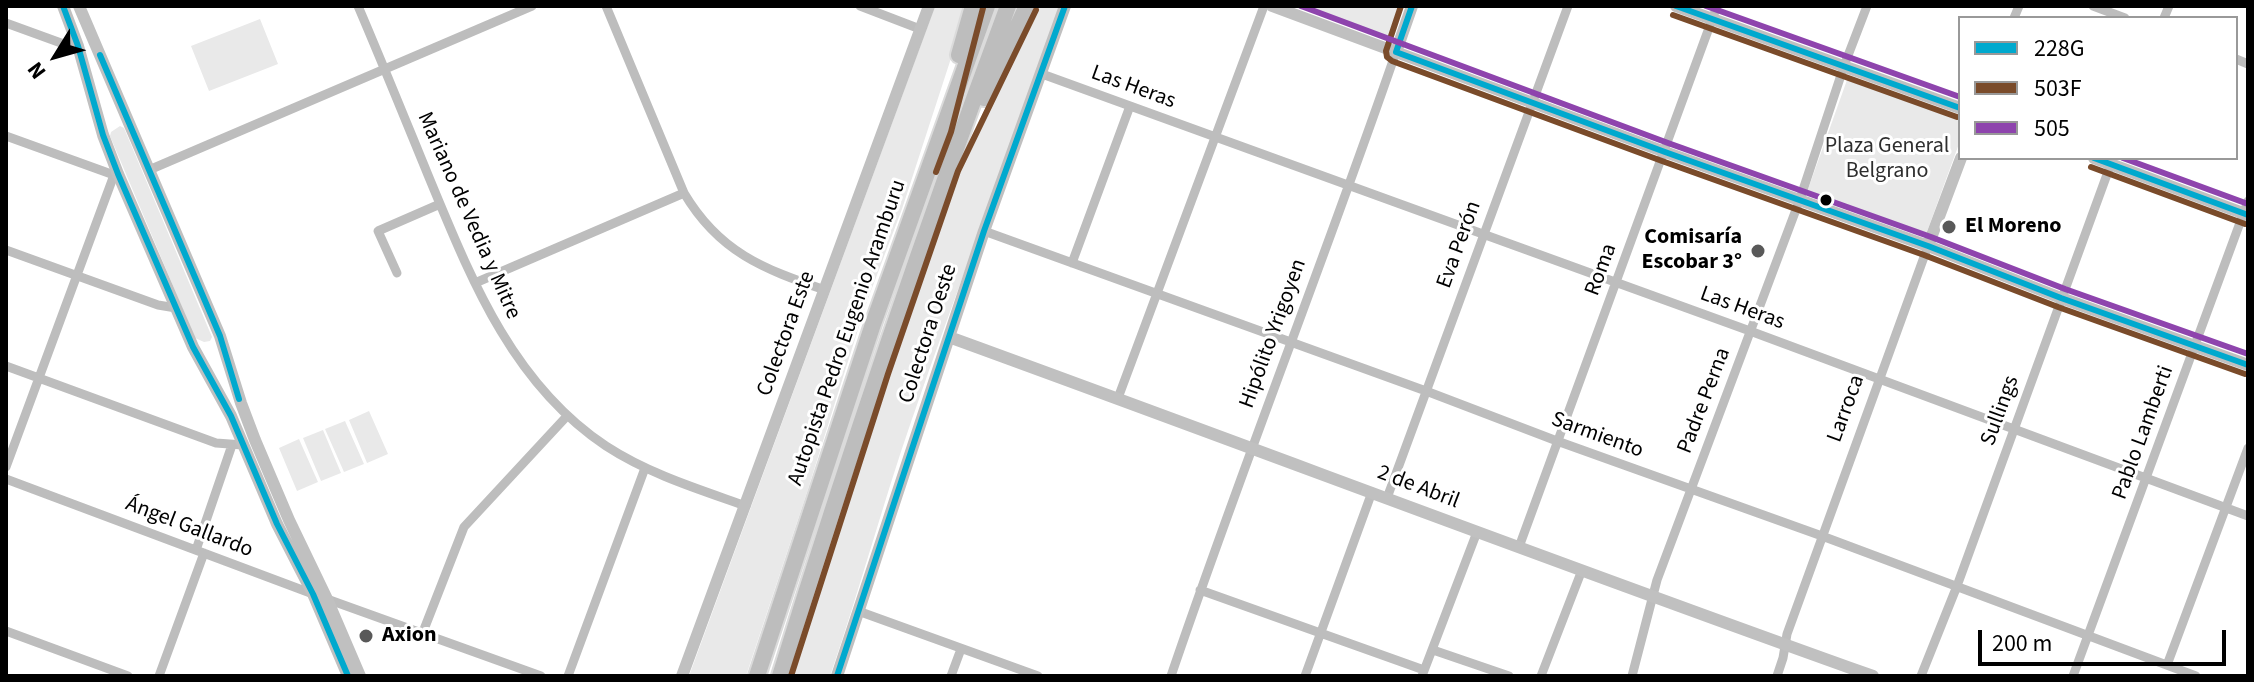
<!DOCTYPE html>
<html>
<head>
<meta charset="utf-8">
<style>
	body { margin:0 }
	#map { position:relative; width:2254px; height:682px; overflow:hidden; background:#fff; font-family:"Source Sans 3",sans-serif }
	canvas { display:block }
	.frame { position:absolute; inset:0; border:8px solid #000; pointer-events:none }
	.legend { position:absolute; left:1958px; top:16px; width:280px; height:144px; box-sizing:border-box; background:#fff; border:2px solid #999; margin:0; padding:10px 14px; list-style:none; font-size:24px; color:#000 }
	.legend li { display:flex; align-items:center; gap:16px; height:40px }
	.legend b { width:40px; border:2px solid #999 }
	.north { position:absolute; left:16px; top:16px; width:80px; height:80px; -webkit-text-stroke:6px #fff; paint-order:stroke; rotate:233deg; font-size:22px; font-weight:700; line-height:32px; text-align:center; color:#000 }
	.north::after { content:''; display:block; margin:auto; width:28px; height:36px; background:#000; clip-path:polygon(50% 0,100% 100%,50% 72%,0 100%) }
	.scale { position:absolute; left:1978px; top:630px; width:248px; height:36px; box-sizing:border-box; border:4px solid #000; border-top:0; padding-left:10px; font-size:24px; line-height:28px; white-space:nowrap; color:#000; -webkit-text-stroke:6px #fff; paint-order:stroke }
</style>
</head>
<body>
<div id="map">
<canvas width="2254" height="682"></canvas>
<div class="frame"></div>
<ul class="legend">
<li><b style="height:10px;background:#00a9ce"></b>228G</li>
<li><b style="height:10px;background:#7a4b2a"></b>503F</li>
<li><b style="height:10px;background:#8e44ad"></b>505</li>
</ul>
<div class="north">N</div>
<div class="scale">200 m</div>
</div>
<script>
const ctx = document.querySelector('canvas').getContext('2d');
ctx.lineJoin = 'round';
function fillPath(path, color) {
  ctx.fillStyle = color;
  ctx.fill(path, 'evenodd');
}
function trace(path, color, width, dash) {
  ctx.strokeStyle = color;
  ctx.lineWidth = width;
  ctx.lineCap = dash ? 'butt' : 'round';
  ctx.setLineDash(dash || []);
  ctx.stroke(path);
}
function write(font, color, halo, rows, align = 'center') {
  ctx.font = font + ' "Source Sans 3",sans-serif';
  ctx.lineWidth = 6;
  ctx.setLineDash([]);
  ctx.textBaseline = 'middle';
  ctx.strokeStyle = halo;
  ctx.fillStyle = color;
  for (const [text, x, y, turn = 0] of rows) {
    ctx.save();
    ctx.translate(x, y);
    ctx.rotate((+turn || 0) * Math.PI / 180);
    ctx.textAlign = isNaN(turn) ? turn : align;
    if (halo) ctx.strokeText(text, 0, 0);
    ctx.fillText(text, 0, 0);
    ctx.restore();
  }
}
fillPath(new Path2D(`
	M935 6H968L902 209 866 304 808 489 746 676H689Z
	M1032 6H1061C1012 145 959 283 911 422 882 506 859 592 830 676H789L848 488 952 182Z
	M1300 6H1404L1391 40Z
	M260 19 278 64 209 91 191 46Z
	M1847 80 1960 119V141L1925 237 1808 196 1807 192Z
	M120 126 124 128 212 337 210 341 204 342 195 338 110 136 111 132Z
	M369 411 388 454 367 463 349 420Z
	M345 421 364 464 344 472 325 429Z
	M323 430 341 473 321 481 303 438Z
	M299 439 318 482 297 491 279 448Z`), '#e9e9e9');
const highway = new Path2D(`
	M959 55 973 6
	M984 98 1027 6
	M757 676 873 324 987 6
	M780 676C850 450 926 227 1008 6`);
trace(highway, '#dbdbdb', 20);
trace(new Path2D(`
	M358 6C382 62 405 119 428 175 470 276 511 383 606 446 649 474 698 489 746 506
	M606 6 684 193C719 252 763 269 825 290
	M860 6 920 29
	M2093 6 2125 18
	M2014 18 2019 6
	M2164 18 2169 6
	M6 23 61 43 78 46
	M2236 59 2248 64
	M1042 74 1750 331 2248 516
	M6 136 114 175
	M149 170 532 6
	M984 231 1426 391 1557 441 1822 536 2196 676
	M6 250 158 305 176 308
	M1072 263 1130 106
	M397 273 378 231 440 204
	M475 283 684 193
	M6 366 216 443 243 445
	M1118 398 1264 6
	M6 467 114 175 118 174
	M6 479 313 594 541 676
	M1387 498 1568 6
	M1519 547 1717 6
	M196 550 232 445
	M1200 590 1424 670
	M858 611 1038 676
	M6 631 128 676
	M423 632 464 527 567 416
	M1433 650 1509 676
	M2167 665 2248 448
	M159 676 204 553
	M568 676 645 468
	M951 676 961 649
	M1171 676C1242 467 1324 261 1396 52
	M1305 676 1372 492
	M1422 676 1477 532
	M1541 676 1582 570
	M1632 676 1657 580 1800 199 1844 66 1867 6
	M1777 676 1783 658 1787 634 1928 246
	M1921 676 1957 586 2113 158
	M2073 676 2248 201`), '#bdbdbd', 9);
trace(new Path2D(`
	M63 6 78 46 103 135 118 174 193 347 231 416 277 524 313 594 348 676
	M79 6 220 336 241 403 255 440 289 520 327 599 360 676
	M1272 6 1665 152 1928 246 2061 298 2248 365
	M1676 6 1960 108
	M1396 52 1412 6
	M2094 158 2248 215
	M1928 246 1961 158
	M949 337C1257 449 1564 566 1873 676
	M682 676 929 6
	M837 676 984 231 1065 6`), '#c0c0c0', 12);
trace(highway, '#bdbdbd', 16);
trace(new Path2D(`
	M63 6 78 46 103 135 118 174 193 347 231 416 277 524 313 594 348 676
	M1412 6 1396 52 1665 152 1928 246 2061 298 2248 365
	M1676 6 1960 108
	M100 55 220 336 239 399
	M2094 158 2248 215
	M837 676 984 231 1065 6`), '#00a9ce', 6);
trace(new Path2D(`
	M1401 6 1386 51 1387 57 1392 61 1662 161 1924 255 2058 307 2245 374
	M1673 15 1957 117
	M2091 167 2245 224
	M936 172 951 132 983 8
	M791 676 888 374 958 171 1036 10`), '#7a4b2a', 6);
trace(new Path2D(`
	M1301 6 1668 143 1931 237 2065 289 2248 354
	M1706 6 1960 97
	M2123 158 2248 204`), '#8e44ad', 6);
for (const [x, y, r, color] of [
	[1826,200,7,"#000"],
	[1949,227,8,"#595959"],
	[1758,251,8,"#595959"],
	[366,636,8,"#595959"]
]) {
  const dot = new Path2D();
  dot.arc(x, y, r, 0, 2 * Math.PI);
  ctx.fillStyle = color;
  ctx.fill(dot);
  trace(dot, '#fff', 3);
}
write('22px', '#000', '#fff', [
	["Las Heras",1133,88,20],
	["Mariano de Vedia y Mitre",468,216,66],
	["Eva Perón",1460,245,-70],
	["Roma",1602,270,-70],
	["Las Heras",1742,309,20],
	["Autopista Pedro Eugenio Aramburu",848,333,-71],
	["Colectora Este",787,334,-70],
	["Colectora Oeste",929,334,-72],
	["Hipólito Yrigoyen",1274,334,-70],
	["Padre Perna",1705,401,-69],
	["Larroca",1847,409,-70],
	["Sullings",2001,411,-70],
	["Pablo Lamberti",2144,433,-70],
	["Sarmiento",1597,436,20],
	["2 de Abril",1418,488,21],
	["Ángel Gallardo",189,528,21]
]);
write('22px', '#2e2e2e', '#fff', [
	["Plaza General",1887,147],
	["Belgrano",1887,172]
]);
write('bold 22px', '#000', '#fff', [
	["El Moreno",1965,227],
	["Comisaría",1742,238,"right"],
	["Escobar 3°",1742,263,"right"],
	["Axion",382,636]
], 'left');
</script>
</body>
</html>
